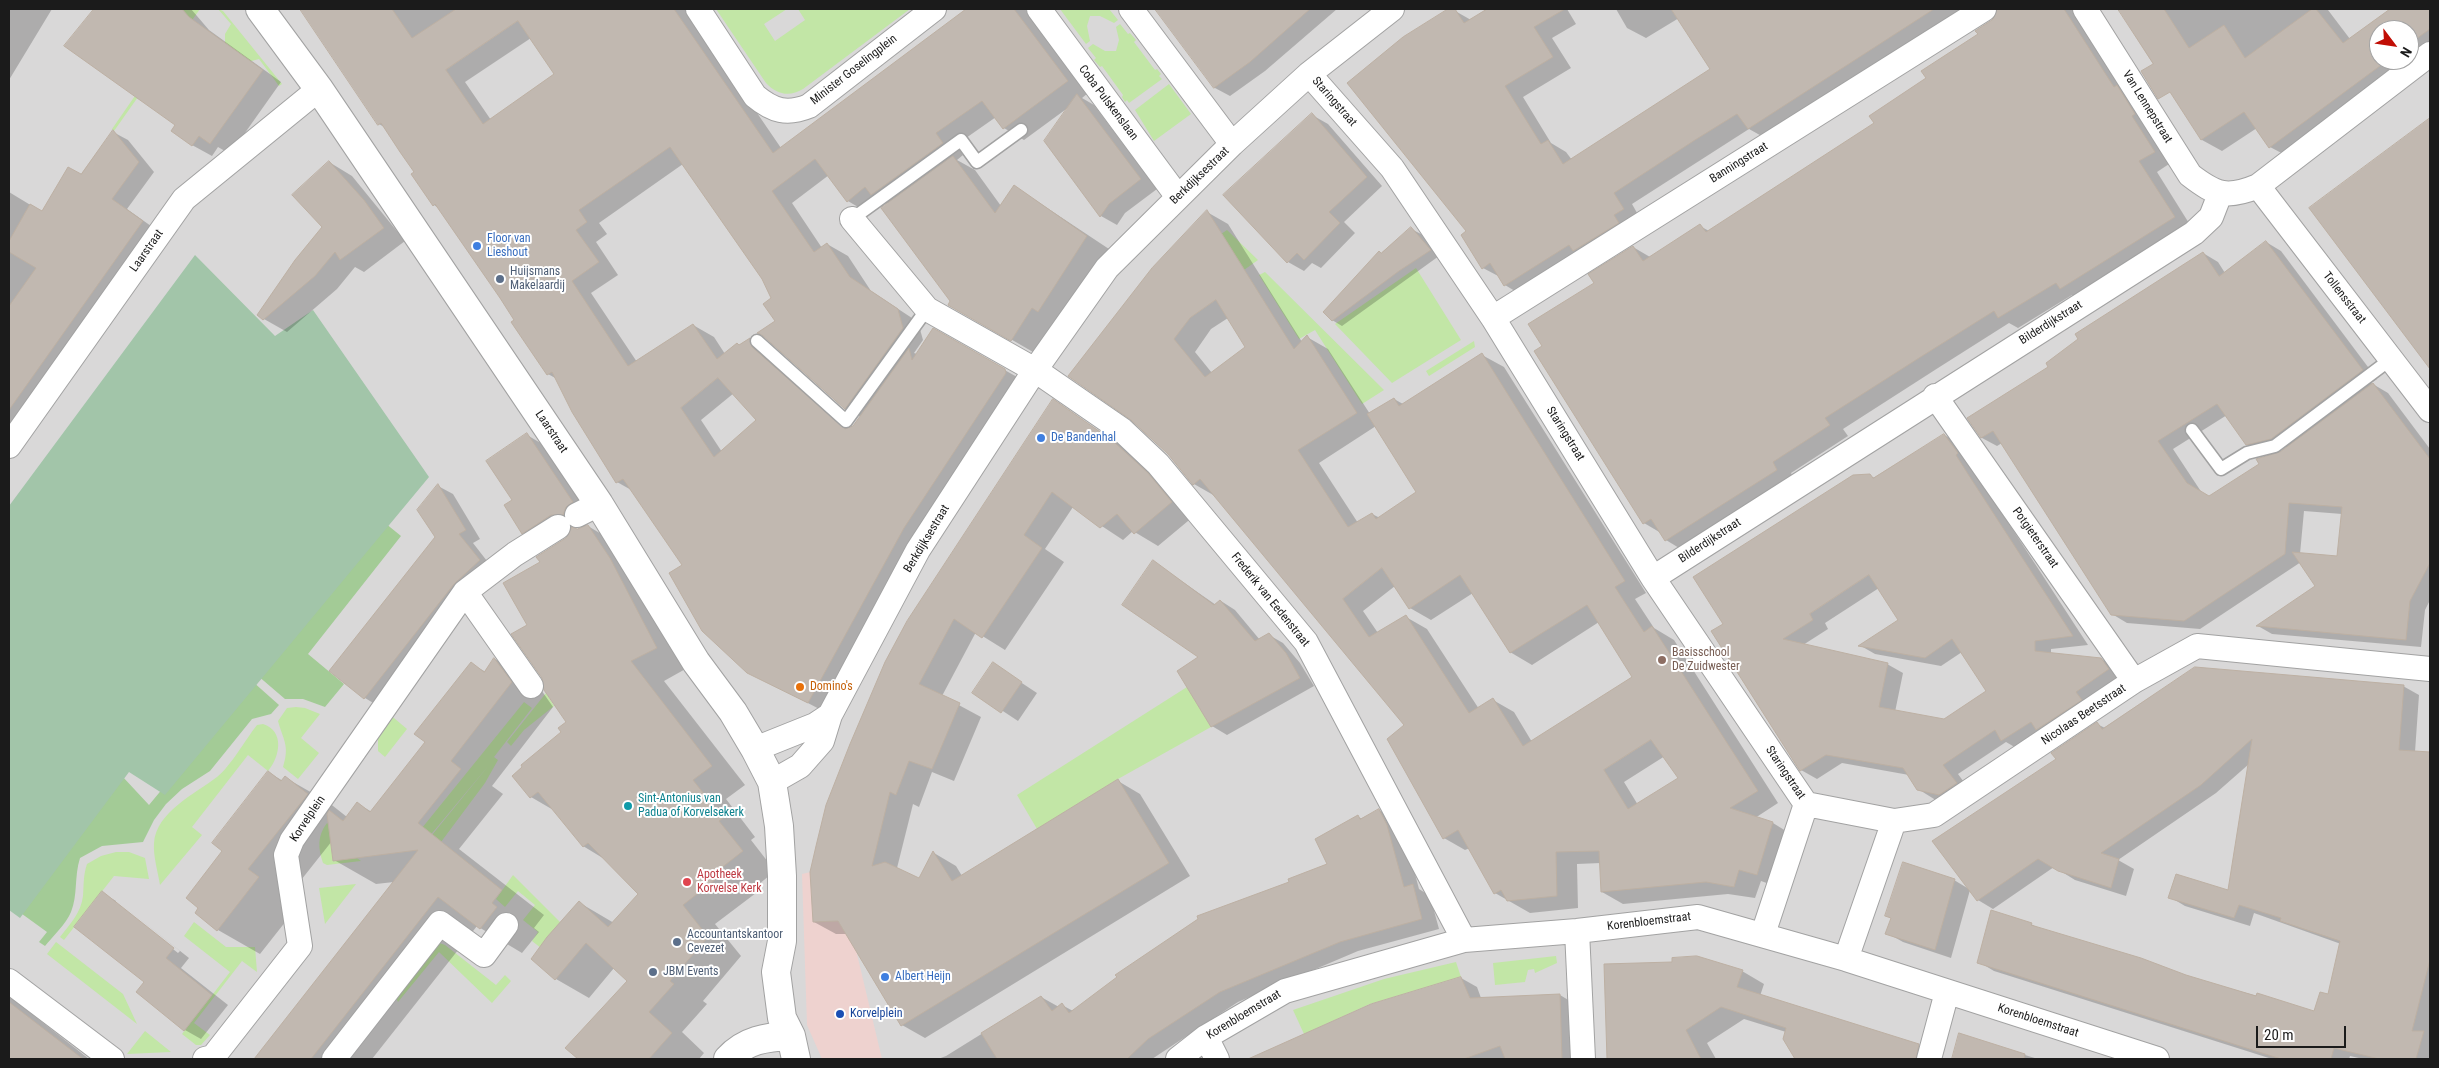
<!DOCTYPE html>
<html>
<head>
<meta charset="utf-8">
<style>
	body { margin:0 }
	#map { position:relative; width:2439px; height:1068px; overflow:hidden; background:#ece9e0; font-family:"Roboto Condensed",sans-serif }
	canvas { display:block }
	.frame { position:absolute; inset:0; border:10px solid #1b1b1b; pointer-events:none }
	.north { position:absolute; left:2369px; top:20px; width:50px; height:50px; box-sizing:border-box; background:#fff; border:1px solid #a4a4a4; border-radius:50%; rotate:121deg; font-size:14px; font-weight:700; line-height:20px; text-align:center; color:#1b1b1b }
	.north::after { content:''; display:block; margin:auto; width:18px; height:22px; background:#c10e05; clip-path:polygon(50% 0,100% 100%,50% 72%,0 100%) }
	.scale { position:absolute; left:2256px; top:1026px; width:90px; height:22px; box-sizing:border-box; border:2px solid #1b1b1b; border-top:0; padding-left:6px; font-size:15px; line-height:18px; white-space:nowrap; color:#1b1b1b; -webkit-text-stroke:4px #fff; paint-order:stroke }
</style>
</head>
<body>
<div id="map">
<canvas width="2439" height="1068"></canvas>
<div class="frame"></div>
<div class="north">N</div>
<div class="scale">20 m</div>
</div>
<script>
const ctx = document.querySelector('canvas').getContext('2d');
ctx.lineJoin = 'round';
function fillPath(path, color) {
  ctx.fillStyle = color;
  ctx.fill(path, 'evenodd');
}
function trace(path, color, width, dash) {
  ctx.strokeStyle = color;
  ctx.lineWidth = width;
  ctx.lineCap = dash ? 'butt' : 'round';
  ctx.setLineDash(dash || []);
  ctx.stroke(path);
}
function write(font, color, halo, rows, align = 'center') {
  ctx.font = font + ' "Roboto Condensed",sans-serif';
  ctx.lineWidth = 4;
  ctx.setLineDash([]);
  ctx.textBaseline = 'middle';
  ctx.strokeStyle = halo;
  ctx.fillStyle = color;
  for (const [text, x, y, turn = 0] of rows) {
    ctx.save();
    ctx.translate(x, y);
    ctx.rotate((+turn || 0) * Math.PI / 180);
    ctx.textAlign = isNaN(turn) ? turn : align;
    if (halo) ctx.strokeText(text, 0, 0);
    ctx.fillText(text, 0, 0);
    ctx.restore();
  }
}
fillPath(new Path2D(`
	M9 9H2430V1059H9ZM2379 30H2409V60H2379Z`), '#d9d8d8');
fillPath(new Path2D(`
	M836 866 882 1059H822L807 1025 802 874Z`), '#eed2cf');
fillPath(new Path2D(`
	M182 9H200L114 131 112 129 189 18Z
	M218 9 223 11 282 84 279 86 259 59 248 62 225 46V34L231 24Z
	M716 9H787L764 24 775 41 805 20 798 9H910L803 89C790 97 777 95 766 83Z
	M1060 9H1109L1118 20 1114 23 1100 16H1090L1087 26 1090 41 1086 44Z
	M1120 24 1128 34 1130 33 1136 40 1134 42 1155 70 1157 69 1161 74 1159 76 1162 79 1129 103 1127 100 1125 102 1122 97 1123 95 1102 66 1100 67 1094 60 1096 58 1088 48 1093 44 1105 51H1116L1119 40 1116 27Z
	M1169 84 1191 114 1154 141 1135 110Z
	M1227 230 1258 260 1244 270 1221 234Z
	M1416 268 1461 340 1392 383 1335 324Z
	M1265 272 1384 390 1362 404 1315 330 1299 339 1259 275Z
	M1474 341 1475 347 1429 376 1426 371Z
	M1187 687 1211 727 1118 779 1037 829 1017 795Z
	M546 693 554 706 524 730 511 746 507 742Z
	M524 702 532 708 494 757 498 760 485 783 441 842 432 835 489 765 418 850 409 844Z
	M296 707 305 708 320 714 301 738 319 753 298 779 283 767C290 745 283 740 278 721L287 708Z
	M388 713 407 729 385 757 378 751V731Z
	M263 724C285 731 280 757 268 771L248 755 192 827 202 835 160 885C158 872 153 856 154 843 156 812 196 793 217 777 231 766 245 740 257 725Z
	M327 823 336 830 330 837 333 860 357 858 361 861 327 865 323 863C318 848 317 836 327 823Z
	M116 852H129L145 858 149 879 114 876 64 940 60 937C70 924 81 913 83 896 84 884 83 876 87 864L101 856Z
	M513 875 561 923 541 948 532 941 538 932 523 920 535 905 518 891 505 907 496 899Z
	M356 884 325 924 319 888Z
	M194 922 226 947H255L257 972 242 961 194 1023 210 1035 201 1045H196L182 1034 230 972 184 936Z
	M56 942 123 994 137 1024 47 954Z
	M437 942 445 945 496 985 505 975 511 981 492 1003 439 952 398 1002 394 993Z
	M1556 956 1557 963 1535 973 1534 969 1528 970 1525 982 1495 985 1493 963Z
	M1456 962 1461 977 1370 1004 1304 1034 1293 1010 1384 979Z
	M145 1031 171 1052 127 1054Z`), '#c2e6a6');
fillPath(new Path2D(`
	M385 523 401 536 308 654 344 684 325 707 303 699H285L257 675Z
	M252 681 279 705 271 714 252 719 210 771 182 789 166 804 154 820 143 842 102 846 80 858C74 877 78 895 71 912 66 924 53 936 45 946L39 942 47 932 18 911 122 776 149 805Z`), '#a3cb96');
fillPath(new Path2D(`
	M195 255 275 336 313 310 429 477 165 795 129 772 20 918 9 910V506Z`), '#a2c5a9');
fillPath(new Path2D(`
	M9 9H52L9 80Z
	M151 9H191L209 30 281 82 230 154 218 147 212 156 192 145 193 46Z
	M301 9H686L781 148 968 9H1025L1088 93 1082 98 1094 105 1157 189 1125 213 1117 225 1101 216 1046 141 1069 107 1024 140 1004 128 996 117 956 145 963 155 957 160 975 170 1001 206 1014 186 1109 249 1060 323 1055 320 1033 352 950 304 952 301 889 204 883 201 868 213 848 201 829 175 792 203 822 248 827 244 848 256 871 291 918 322 923 340 914 353 917 354 933 330 1026 382 829 714 748 672 684 565 633 491 617 482 557 379 548 374 513 322 516 320 440 209 434 205 415 172 384 127 379 124ZM531 38 555 75 491 120 465 82ZM683 164 763 278 773 299 777 321 845 408 861 417 853 427 850 428 772 360 770 352 750 340 725 354 714 337 693 325 637 362 591 293 618 275 596 242 607 234 599 223ZM734 393 758 420 722 452 701 420Z
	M1157 9H1337L1265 71 1230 96 1215 88Z
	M1490 9H1567L1576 24 1552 38 1571 68 1523 97 1551 143 1566 152 1572 160 1712 69 1679 18 1646 38 1627 28 1616 9H1996L1767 139 1749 129 1632 204 1641 220 1523 296 1505 285 1500 277 1483 268 1468 231 1457 12 1471 20Z
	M1999 9H2074L2172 162 2157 172 2192 228 2080 299 2072 295 2018 328 2009 323 1938 368 1843 429 1848 436 1791 473 1795 481 1684 551 1666 540 1661 533 1644 523 1536 352 1544 347 1595 284 1633 247 1650 257 1700 226 1709 231 1876 123 1979 35 1997 17Z
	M2119 9H2330L2328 10 2350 39 2392 9H2430V55L2291 158 2270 147 2257 128 2222 151 2202 140ZM2379 30H2409V60H2379Z
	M1312 115 1328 124 1382 186 1344 222 1355 233 1321 268 1312 263 1304 271 1288 262 1225 196Z
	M2430 120V367L2311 208Z
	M113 132 128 140 154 172 127 209 158 231 9 441V192L42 212 82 176Z
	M329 162 352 176 405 241 364 272 355 267 337 289 287 332 264 319 324 227Z
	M1207 212 1228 224 1302 342 1307 337 1328 349 1370 414 1394 399 1403 404 1482 355 1504 367 1646 593 1635 599 1654 628 1674 640 1778 803 1755 818 1773 823 1794 836 1778 887 1761 881 1755 898 1728 894 1623 904 1602 892 1601 863 1577 864 1578 908 1530 913 1495 893 1470 848 1465 850 1444 838 1405 725 1215 496 1194 484 1168 453 1132 419ZM1228 318 1247 347 1212 373 1195 352 1211 329ZM1376 426 1418 493 1380 518 1372 514 1358 523 1319 463ZM1395 586 1410 608 1431 620 1473 593 1510 652 1532 665 1599 622 1634 678 1532 742 1514 712 1493 700 1479 709 1427 629 1406 617 1378 633 1363 611ZM1665 756 1680 778 1638 805 1624 782Z
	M1411 229 1421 234 1439 256 1342 326 1332 320 1381 254Z
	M2266 242 2281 251 2377 379 2371 383 2388 393 2430 449V600L2425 610 2421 647 2272 634 2258 626 2317 587 2301 562 2200 629 2127 623 2112 614 2002 443 1997 446 1982 438 1969 419 2050 367 2203 253 2218 262 2225 273ZM2227 415 2247 444 2262 453 2291 446 2210 497 2202 493 2173 449ZM2304 511 2342 514 2338 557 2300 554Z
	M1053 401 1136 455 1194 516 1158 546 1133 531 1123 540 1073 507 1045 549 1064 562 1005 650 976 632 942 696 981 717 954 781 932 772 919 807 913 804 897 868 919 879 934 853 956 866 962 876 1118 781 1140 794 1190 876 925 1038 902 1025 847 934H836L814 922 811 872Z
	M527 435 549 448 594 515 588 520 585 527 588 526 621 546 689 667 664 681 745 785 726 799 755 837 751 840 775 871 753 889 756 893 715 924 741 956 703 1001 707 1004 682 1032 704 1053 699 1059H580L567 1048 629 980 614 968 589 998 556 979 580 903 614 923 640 894 606 860 583 846 555 811 531 797 567 723 543 678 529 625 541 562 577 530 583 527 570 528 572 529 545 546 523 533 514 500Z
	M1944 435 1960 444 1983 484 2088 645 2051 649V654L2101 659 2117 668 2124 679 2018 749 2006 742 1958 774 1972 793 1956 803 1934 799 1918 789 1909 775 1842 763 1817 779 1801 770 1725 624 1870 476 1875 478ZM1879 588 1900 621 1861 646 1875 654 1941 666 1962 652 1987 691 1945 720 1895 712 1903 673 1887 664 1803 645 1828 629 1825 623Z
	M438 486 453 494 480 539 473 543 494 570 380 707 365 698 331 671 436 537Z
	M1154 562 1216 605 1221 601 1235 610 1260 640 1269 635 1283 643 1300 663 1314 686 1227 735 1212 726 1201 657Z
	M495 659 537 684 553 707 492 786 503 794 459 849 544 915 534 928 539 932 522 953 477 926 372 1059H255L394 882 376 884 334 860 332 841 290 894 301 902 260 954 218 930 224 851 268 772 283 781 286 778 328 802 347 817 358 804 372 812 427 742 471 664 486 672Z
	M993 664 1037 693 1018 721 974 692Z
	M2403 686 2419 695 2415 752 2430 753V1059H2363L2350 1056 2349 1059H2272L1994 971 1979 962 2031 924 2040 929 2185 976 2315 1012 2329 996 2341 944 2254 913 2250 926 2185 906 2170 897 2229 892 2249 764 2216 793 2118 860 2134 869 2126 896 2075 880 2054 867 1993 909 1978 900 1970 890 1951 958 1903 942 1887 933 1954 880 1969 889 2058 760 2097 724 2105 728Z
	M1379 810 1396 821 1405 836 1419 889 1430 896 1439 929 1358 951 1238 1002 1152 1059H938L946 1056 1041 997 1059 1007 1062 1005 1073 1011 1291 883 1329 864 1358 817 1363 819Z
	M102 893 116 901V904L178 953 180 951 117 901 189 958 181 968 228 1005 201 1039 185 1030 138 992 146 981Z
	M1605 965 1742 971 1764 984 1760 996 1910 1042 1931 1055 1930 1059H1797L1785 1039 1786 1032 1744 1019 1707 1043 1716 1059H1609Z
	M1461 978 1477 987 1481 998 1560 995 1575 1004 1577 1059H1265Z
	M9 996 89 1059H9Z
	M1960 1035 2038 1059H1953Z`), '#0003');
const building = new Path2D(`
	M94 9H182L189 17 263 70 210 144 199 136 192 146 171 131 175 125 64 46Z
	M300 9H392L412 38 456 9H674L773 153 966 9H1014L1068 81 1003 129 982 101 936 133 943 143 871 195 865 187 847 202 815 159 772 191 814 252 827 243 850 277 898 309 903 328 845 409 762 335 757 333 775 321 763 304 771 298 762 279 670 147 579 210 587 222 576 230 599 262 572 281 628 366 693 324 717 359 737 343 739 345 750 338 752 347 845 429 853 426 909 348 912 360 933 328 1005 369 1006 373 904 528 808 703 747 673 702 631 669 573 682 565 623 479 616 483 572 412 552 372 547 375 511 322 514 320 500 298 435 204 433 206 411 174 414 172 400 152 381 123 378 125ZM518 21 554 74 483 124 446 70ZM718 378 756 420 714 457 681 408Z
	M1155 9H1310L1250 62 1214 88Z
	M1448 9H1455L1464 23 1487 9H1565L1534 27 1553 57 1505 86 1541 144 1548 140 1563 164 1710 69 1671 9H1934L1748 129 1737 114 1695 140 1614 193 1624 209 1614 215 1619 223 1573 251 1569 245 1504 286 1490 263 1482 269 1461 235 1466 231 1347 83 1403 37Z
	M1998 9H2064L2114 87 2117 85 2135 114 2132 116 2155 152 2139 161 2175 217 2060 289 2056 283 1998 318 1994 311 1919 358 1825 418 1830 425 1773 462 1777 470 1665 541 1651 519 1643 524 1534 351 1542 346 1528 324 1594 283 1588 274 1633 246 1643 261 1700 224 1706 232 1874 123 1869 116 1926 78 1921 71 1978 34 1975 31 1992 20Z
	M2118 9H2164L2189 48 2224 25 2245 58 2312 9H2316L2343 43 2390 9H2430V29L2409 44V30H2379V60H2388L2269 148 2244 112 2201 140 2170 92 2158 99 2141 71 2153 64Z
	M1077 94 1141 179 1109 204 1100 217 1044 141Z
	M1312 113 1367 177 1329 212 1340 223 1304 260 1297 253 1287 263 1223 195Z
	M2430 118V369L2309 208Z
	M113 130 139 162 112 199 143 221 9 410V306L36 268 9 252V241L30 204 42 211 68 167 81 174Z
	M953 156 995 213 1014 185 1087 236 1038 312 1032 308 1011 341 948 305 950 301 881 208Z
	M329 161 364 200 384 228 340 260 335 252 315 276 263 320 257 315 295 260 322 227 292 195Z
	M1207 210 1294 349 1307 335 1357 413 1298 450 1348 527 1372 513 1376 519 1416 492 1367 414 1394 398 1399 406 1482 353 1625 581 1615 587 1644 632 1652 626 1758 791 1730 808 1773 822 1757 875 1739 870 1734 887 1706 882 1601 892 1599 851 1556 852 1557 896 1507 901 1501 890 1494 894 1458 830 1443 839 1387 739 1404 725 1200 479 1193 485 1168 454 1131 420 1068 376 1152 268ZM1216 300 1245 347 1205 377 1174 339 1190 318ZM1382 568 1409 609 1460 575 1510 653 1587 605 1632 677 1523 746 1493 698 1469 713 1406 615 1369 637 1343 599ZM1651 740 1678 778 1628 809 1604 770Z
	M1411 227 1431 250 1399 271 1332 321 1323 312 1379 251 1381 253Z
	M2266 241 2363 370 2271 439 2246 445 2217 404 2158 441 2187 483 2209 496 2259 464 2256 459 2280 452 2373 383 2430 459V563L2410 601 2406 640 2256 626 2315 586 2292 552 2337 556 2342 507 2289 503 2285 554 2184 621 2111 615 1993 431 1981 438 1967 418 2048 367 2046 363 2078 339 2075 334 2203 252 2219 276Z
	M1053 399 1113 441 1148 473 1172 502 1134 534 1117 514 1100 528 1052 492 1024 535 1042 548 982 638 954 619 919 684 960 703 932 769 909 761 896 795 890 792 872 866 885 862 919 878 933 851 952 881 1118 779 1169 863 901 1026 838 921 813 922 810 872 816 846 826 805 850 744 885 662 907 621Z
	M527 433 573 502 566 507 563 515H551L522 534 504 505 512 500 486 461Z
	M1944 434 1958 453 1956 455 1968 474 2073 636 2035 641V651L2101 658 2109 669 2076 692 2082 700 2036 730 2031 722 2001 741 1995 730 1943 765 1957 783 1939 795 1917 790 1903 768 1826 755 1800 771 1711 631 1723 624 1693 577 1853 475 1870 474 1873 478ZM1869 575 1898 620 1858 646 1925 658 1952 639 1986 691 1944 719 1879 707 1888 663 1783 639 1813 620 1810 614Z
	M438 484 466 530 459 534 480 560 454 584 364 699 329 671 435 537 417 510Z
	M588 525 610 558 657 648 631 661 712 766 693 780 723 818 719 821 743 851 720 869 724 873 683 905 708 937 670 981 674 984 649 1012 672 1033 649 1059H578L565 1048 627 981 586 943 555 980 531 959 547 937 579 901 608 927 638 894 588 843 583 847 538 792 530 798 512 776 522 767 521 765 561 732 558 728 566 722 544 690 542 678 511 634 527 625 503 583 540 562 536 557 566 538 572 527 577 529Z
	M1153 560 1214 605 1220 600 1255 641 1269 633 1286 653 1300 678 1211 727 1177 671 1198 657 1122 605Z
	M494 658 512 682 451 761 461 769 418 823 502 890 492 903 497 907 480 929 438 897 311 1059H254L418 850 333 861 327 814 329 810 343 821 357 802 370 812 425 742 414 734 471 662 484 672Z
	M993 662 1022 682 1001 713 972 693Z
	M2195 667 2404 685 2399 750 2430 752V960L2412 1031H2424L2416 1059H2379L2334 1048 2331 1059H2281L1977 963 1991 910 2032 923 2031 925 2141 958 2186 975 2256 996 2257 993 2314 1011 2320 992 2328 994 2340 941 2280 921 2281 918 2239 905 2234 918 2168 898 2176 874 2228 890 2252 739 2201 785 2101 853 2119 859 2111 888 2058 871 2038 859 1977 901 1932 841 2056 759 2051 753 2097 722 2102 729Z
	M268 771 281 781 285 776 308 794 248 869 259 877 217 931 195 913 198 908 186 898 222 851 212 843Z
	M1379 809 1387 825 1404 887 1413 884 1422 919 1340 942 1220 992 1148 1039 1127 1059H997L981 1033 1041 996 1052 1011 1062 1003 1069 1013 1117 977 1115 975 1198 919 1197 916 1289 882 1288 879 1327 864 1315 839 1358 815 1360 819Z
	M1903 862 1955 879 1935 950 1885 934 1891 918 1885 916Z
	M102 891 174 948 166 958 212 995 184 1031 136 992 144 982 74 927Z
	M1697 956 1743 970 1737 987 1919 1044 1916 1059H1795L1783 1039 1786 1028 1721 1007 1686 1030 1701 1059H1607L1604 964 1672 962V958Z
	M1461 977 1470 998 1560 994 1562 1059H1505L1500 1046 1464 1059H1248L1371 1004Z
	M9 1002 83 1059H9Z
	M1959 1033 2025 1054 2024 1059H1952Z`);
fillPath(building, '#c1b8b0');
trace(building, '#bdb0a3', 1);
const service = new Path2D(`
	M852 219 961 140 977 162 1021 130
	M757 341 846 421 927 309
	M2192 430 2221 469 2247 453 2275 446 2391 359`);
const minor = new Path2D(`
	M698 9 755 96C773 111 787 115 809 106L934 9
	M1039 9 1178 197
	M1131 9 1232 144
	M2085 9 2190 175C2216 195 2227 199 2258 186L2430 54
	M1309 74 1392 168 1493 318 1653 578 1806 804 1894 821
	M2258 186 2430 410
	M852 219 927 309 1035 370 1122 430 1158 464 1306 642 1464 940
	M1493 318 1984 9
	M1935 396 2134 681
	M9 446 184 199 319 89
	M577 515 599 504
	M1653 578 2194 233 2211 217 2220 194
	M465 592 531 686
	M755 749 815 725 830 715
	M772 782 800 766 822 741 830 715 918 550 1035 370 1107 268 1232 144 1309 74 1392 9
	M1577 931 1583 1059
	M1763 934 1806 804
	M1846 959 1894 821 1934 815 2134 681 2197 646 2430 669
	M9 981 112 1059
	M1206 1037 1217 1059
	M205 1059 213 1057 300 946 286 855 292 840 465 592 515 554 558 527
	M334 1059 440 923 484 955 506 925
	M1178 1059 1206 1037 1285 991 1464 940 1577 931 1698 917 1846 959 2157 1059
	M1929 1059 1947 992`);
const tertiary = new Path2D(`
	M260 9 319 89 599 504 696 662 733 712 755 749 772 782 779 826 782 876V941L776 972 782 1018 791 1036 796 1059
	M728 1059C745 1040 766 1037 791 1036`);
trace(service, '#a2a2a2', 15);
trace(minor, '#a2a2a2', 26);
trace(tertiary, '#a2a2a2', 30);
trace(service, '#fff', 12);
trace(minor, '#fff', 24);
trace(tertiary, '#fff', 28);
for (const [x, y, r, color] of [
	[477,246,5,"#3f7fe0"],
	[500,279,5,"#5c6f8a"],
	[1041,438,5,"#3f7fe0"],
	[1662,660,5,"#8d6e63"],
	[800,687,5,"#e8710a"],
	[628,806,5,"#0f9aa8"],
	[687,882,5,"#e0444e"],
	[677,942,5,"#5c6f8a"],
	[653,972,5,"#5c6f8a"],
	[885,977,5,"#3f7fe0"],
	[840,1014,5,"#1a4fb4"]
]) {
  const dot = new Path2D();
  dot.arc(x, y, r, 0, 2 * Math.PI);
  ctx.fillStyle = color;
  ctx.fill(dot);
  trace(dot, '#fff', 2);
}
write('12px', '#1b1b1b', '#fff', [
	["Minister Goselingplein",854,70,-38],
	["Staringstraat",1334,102,49],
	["Coba Pulskenslaan",1108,103,53],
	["Van Lennepstraat",2147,107,58],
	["Banningstraat",1739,163,-32],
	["Berkdijksestraat",1200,176,-44],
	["Laarstraat",147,251,-55],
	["Tollensstraat",2344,298,52],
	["Bilderdijkstraat",2051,323,-32],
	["Laarstraat",551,432,56],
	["Staringstraat",1565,434,58],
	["Potgieterstraat",2035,538,55],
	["Berkdijksestraat",927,539,-59],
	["Bilderdijkstraat",1710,541,-33],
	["Frederik van Eedenstraat",1270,600,51],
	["Nicolaas Beetsstraat",2084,715,-34],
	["Staringstraat",1785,773,56],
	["Korvelplein",308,819,-56],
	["Korenbloemstraat",1649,922,-7],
	["Korenbloemstraat",1244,1015,-31],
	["Korenbloemstraat",2038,1021,18]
]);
write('12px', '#366cbe', '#fff', [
	["Floor van",487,239],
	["Lieshout",487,253],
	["De Bandenhal",1051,438],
	["Albert Heijn",895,977]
], 'left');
write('12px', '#4e5e75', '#fff', [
	["Huijsmans",510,272],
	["Makelaardij",510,286],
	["Accountantskantoor",687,935],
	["Cevezet",687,949],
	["JBM Events",663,972]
], 'left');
write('12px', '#785e54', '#fff', [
	["Basisschool",1672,653],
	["De Zuidwester",1672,667]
], 'left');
write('12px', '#c56008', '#fff', [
	["Domino's",810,687]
], 'left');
write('12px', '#0d838f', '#fff', [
	["Sint-Antonius van",638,799],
	["Padua of Korvelsekerk",638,813]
], 'left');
write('12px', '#be3a42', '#fff', [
	["Apotheek",697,875],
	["Korvelse Kerk",697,889]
], 'left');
write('12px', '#164399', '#fff', [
	["Korvelplein",850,1014]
], 'left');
</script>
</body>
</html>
